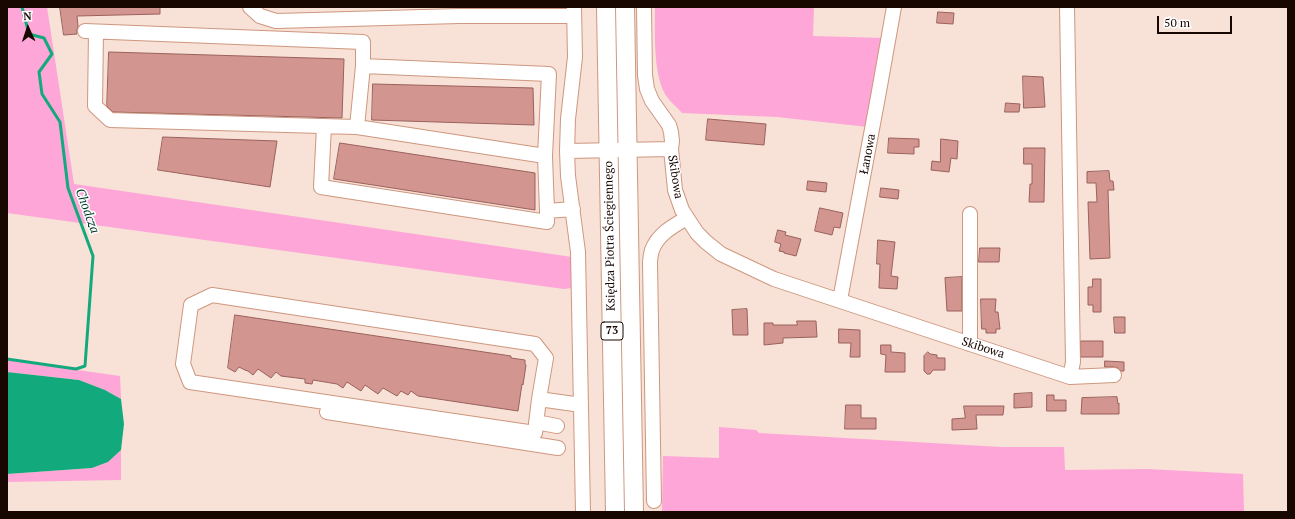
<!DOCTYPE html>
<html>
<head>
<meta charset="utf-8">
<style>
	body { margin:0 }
	#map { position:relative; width:1295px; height:519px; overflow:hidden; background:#f8e1d6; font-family:"PT Serif",serif }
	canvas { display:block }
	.frame { position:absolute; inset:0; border:8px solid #180601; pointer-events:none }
	.north { position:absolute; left:8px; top:8px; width:40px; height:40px; -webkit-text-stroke:3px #fff; paint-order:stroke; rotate:357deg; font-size:11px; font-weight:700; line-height:16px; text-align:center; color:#180601 }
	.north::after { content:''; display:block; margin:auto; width:14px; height:18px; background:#180601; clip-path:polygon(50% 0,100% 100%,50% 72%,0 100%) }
	.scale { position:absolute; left:1157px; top:16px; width:75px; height:18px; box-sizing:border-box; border:2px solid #180601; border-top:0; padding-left:5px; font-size:12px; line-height:14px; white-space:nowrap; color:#180601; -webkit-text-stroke:3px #fff; paint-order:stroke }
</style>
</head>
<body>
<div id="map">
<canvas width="1295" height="519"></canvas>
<div class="frame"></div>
<div class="north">N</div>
<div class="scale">50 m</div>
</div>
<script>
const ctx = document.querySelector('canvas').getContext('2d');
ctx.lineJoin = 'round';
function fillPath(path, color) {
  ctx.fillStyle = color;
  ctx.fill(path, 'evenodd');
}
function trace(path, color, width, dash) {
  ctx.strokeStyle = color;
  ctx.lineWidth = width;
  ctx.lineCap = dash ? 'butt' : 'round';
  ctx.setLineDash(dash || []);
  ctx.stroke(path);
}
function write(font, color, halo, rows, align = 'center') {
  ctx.font = font + ' "PT Serif",serif';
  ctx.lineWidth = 3;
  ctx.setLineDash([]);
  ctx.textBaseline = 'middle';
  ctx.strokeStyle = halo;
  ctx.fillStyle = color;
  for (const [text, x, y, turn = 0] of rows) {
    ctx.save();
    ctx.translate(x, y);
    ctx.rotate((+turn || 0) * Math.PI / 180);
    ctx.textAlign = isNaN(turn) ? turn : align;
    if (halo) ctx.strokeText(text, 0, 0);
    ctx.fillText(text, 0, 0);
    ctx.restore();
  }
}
fillPath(new Path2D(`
	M7 7H47L74 184 572 257V288L564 289 7 213Z
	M655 7H814L813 36 885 38 868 127 777 117 682 113C677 107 669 101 665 94 653 72 655 32 655 7Z
	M7 360 120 376 121 399 105 390 79 380 7 372Z
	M719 427 756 430 759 433 1001 447H1064L1065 470 1147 469 1243 474 1244 512H662L663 456 719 458Z
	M121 450V480L7 482V474L92 468 108 462Z`), '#fda6d7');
fillPath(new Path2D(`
	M7 372 79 380 105 390 121 399 124 424 121 450 108 462 92 468 7 474Z`), '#12aa7d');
trace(new Path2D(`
	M7 359 76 369 85 366 93 256 68 188 60 122 42 94 39 72 52 54 44 38 29 34 22 7`), '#12aa7d', 3);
const building = new Path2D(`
	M60 7H160V14L77 16 78 26 77 30V34L64 35Z
	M938 12 954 13 953 24 937 23Z
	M109 52 344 59 342 118 113 112 107 106Z
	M1023 76 1043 77 1045 107 1024 108Z
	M373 84 533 88 534 125 372 120Z
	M1006 103 1020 104 1019 112H1005Z
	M708 119 766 124 764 145 706 140Z
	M163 137 277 141 270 187 158 170Z
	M889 138 919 139V147H914V154L888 153Z
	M941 139 958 141 957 159 951 158 949 172 931 170 932 161 940 162Z
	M340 143 535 173V210L334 179Z
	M1024 148H1045L1044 202H1029L1030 184H1032V164H1024Z
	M1109 171 1110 181H1113L1114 190H1108L1110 258 1090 259 1088 202H1097L1096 183H1087V172Z
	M808 181 827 183 826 192 807 190Z
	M881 188 899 190 898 199 880 197Z
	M820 208 843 213 840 228 834 227 832 235 815 231Z
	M778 230 786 232 785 235 801 239 796 256 784 253V252L779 251 781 244 775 242Z
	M878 240 895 242 891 276 898 277 897 289 879 288 880 264H877Z
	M980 248H1000L999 262H979Z
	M962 277V311H947L945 278Z
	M1093 279H1101V312H1093V305H1088V287H1092Z
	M981 299H996L995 312H998L1000 329H996V333H986V329H982Z
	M747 309 748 335H733L732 310Z
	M235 315 511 356V358L525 360V364L526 365 523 385 522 384 518 411 418 396 411 391 408 395 401 391 397 396 383 388 378 394 365 385 361 391 347 382 343 388 337 384 313 380 312 384 305 383V379L281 376 276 372 271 378 258 369 253 375 248 371 245 370 239 367 235 372 228 368Z
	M1114 317H1125V333H1115Z
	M797 321H816L817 337 783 338V343L764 345V323H773V325H797Z
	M839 329 860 330V357H850L851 343H839Z
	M1081 341H1103V357H1081Z
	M881 345H891V352L905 353V372H885L886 355 881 354Z
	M928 352 930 354 937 355V358H945V370H933L930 374H927L924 371V356Z
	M1105 361 1124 362V371H1121L1118 368 1114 367H1105Z
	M1032 393V407L1014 408V394Z
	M1047 395H1054V400H1066V411H1047Z
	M1117 397 1118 404 1119 403V414H1081L1082 398Z
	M846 405H861V418H876V429H845Z
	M964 406H1004L1003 415H976L977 429 952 430V419L965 418Z`);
fillPath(building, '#d2958f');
trace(building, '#9a615c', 1);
const minor = new Path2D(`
	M250 7 260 16 276 21 459 16H574
	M574 7 575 57 568 119 567 151 568 176 578 252 583 512
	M644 7 645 75 647 89 652 101 669 125 671 132 672 141 671 149 675 190 682 210 697 233 706 242 721 254 774 279 1070 377 1114 375
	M1067 7 1073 362 1070 377
	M85 31 363 42V66L549 74 545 156 547 211 573 209
	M96 32 95 106 110 120 357 127 545 156
	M324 126 321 187 547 222V211
	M357 127 363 66
	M567 151 671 149
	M840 300 878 97 894 7
	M970 344V214
	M539 399 535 433 190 382 183 364 191 305 212 295 535 344 546 358 539 399 581 405
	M327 412 558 448
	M536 422 557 426
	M654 501 650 263C650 259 651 254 652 250 658 234 673 226 687 218`);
const major = new Path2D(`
	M606 7 615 512
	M625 7 634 512`);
trace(minor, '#ce977f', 16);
trace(major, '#ce977f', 20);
trace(minor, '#fff', 14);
trace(major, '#fff', 18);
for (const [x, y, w] of [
	[612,331,22]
]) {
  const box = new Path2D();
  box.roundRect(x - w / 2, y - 9, w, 18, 3);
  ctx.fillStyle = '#fff';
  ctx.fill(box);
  trace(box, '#180601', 1);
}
write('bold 11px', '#180601', null, [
	["73",612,331]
]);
write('12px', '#180601', '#fff', [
	["Łanowa",868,154,-79],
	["Skibowa",675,177,81],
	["Księdza Piotra Ściegiennego",610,236,-91],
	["Skibowa",983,348,18]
]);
write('italic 13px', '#003c29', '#fff', [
	["Chodcza",87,211,70]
]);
</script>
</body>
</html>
